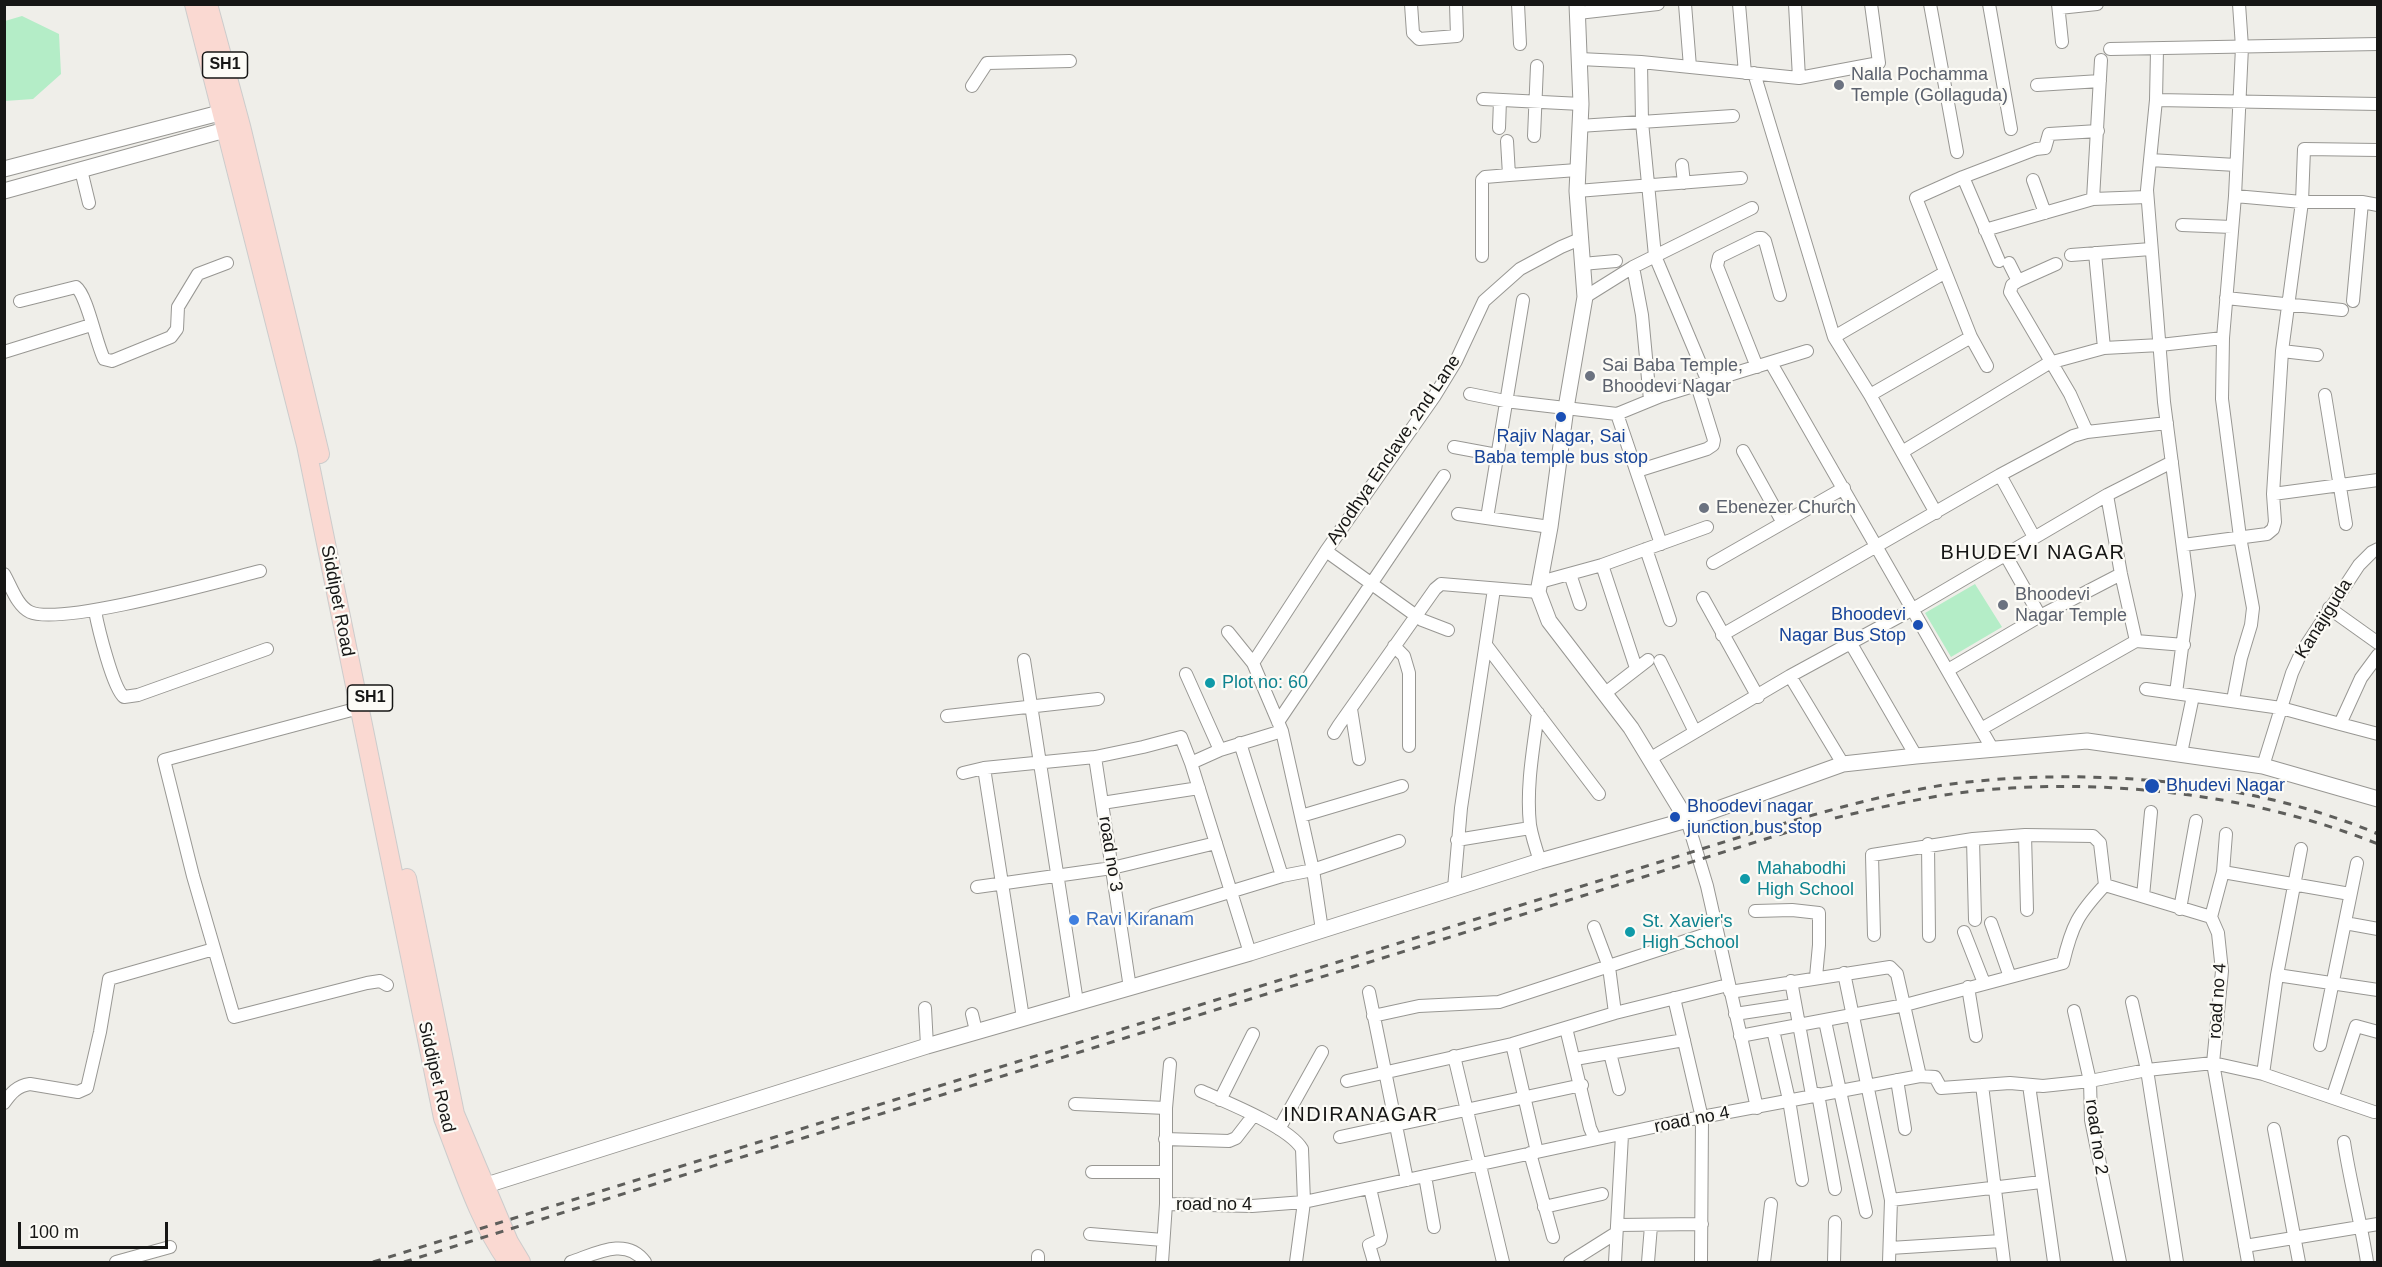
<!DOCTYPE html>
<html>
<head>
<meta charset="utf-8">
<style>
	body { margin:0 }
	#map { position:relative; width:2382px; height:1267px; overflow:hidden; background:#efeee9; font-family:Helvetica,sans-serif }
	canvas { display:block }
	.frame { position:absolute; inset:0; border:6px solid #161615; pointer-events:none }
	.scale { position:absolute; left:18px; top:1222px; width:150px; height:27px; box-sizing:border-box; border:3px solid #161615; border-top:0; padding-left:8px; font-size:18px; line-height:21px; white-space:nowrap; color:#161615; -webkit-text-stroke:4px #fcfbf6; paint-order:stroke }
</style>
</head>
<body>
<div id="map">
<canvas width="2382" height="1267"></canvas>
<div class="frame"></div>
<div class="scale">100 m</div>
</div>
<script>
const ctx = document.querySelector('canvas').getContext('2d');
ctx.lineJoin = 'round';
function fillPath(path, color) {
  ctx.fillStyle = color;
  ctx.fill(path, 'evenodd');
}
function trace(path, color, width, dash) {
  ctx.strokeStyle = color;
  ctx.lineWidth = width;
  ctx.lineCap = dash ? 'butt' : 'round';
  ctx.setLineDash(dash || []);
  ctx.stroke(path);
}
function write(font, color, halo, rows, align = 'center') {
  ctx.font = font + ' Helvetica,sans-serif';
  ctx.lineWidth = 4.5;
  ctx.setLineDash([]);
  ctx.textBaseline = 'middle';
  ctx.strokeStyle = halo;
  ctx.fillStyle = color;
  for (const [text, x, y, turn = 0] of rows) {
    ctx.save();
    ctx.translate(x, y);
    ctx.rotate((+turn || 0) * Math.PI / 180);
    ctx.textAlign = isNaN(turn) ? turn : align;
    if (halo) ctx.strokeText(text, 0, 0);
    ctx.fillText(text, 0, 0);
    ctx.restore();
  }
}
fillPath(new Path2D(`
	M22 16 59 34 61 74 33 99 5 101V21Z
	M1975 584 2002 627 1951 657 1925 613Z`), '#b4edc7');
const minor = new Path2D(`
	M1411 4 1413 33 1419 39 1457 36 1456 4
	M1518 4 1520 44
	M1685 4 1690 67
	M1739 4 1745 73
	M1795 4 1799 78
	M1930 4 1957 152
	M1989 4 2011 129
	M2058 4 2062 42
	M2059 8 2097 4
	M1578 13 1658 4
	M2110 49 2378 44
	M2157 50 2156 100 2147 190 2164 402 2189 595 2176 693
	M1580 59 1641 62 1799 78 1879 63 1871 4
	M1641 62 1642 122 1655 256 1708 382
	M1754 73 1834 337
	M2037 85 2100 81
	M972 86 987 63 1070 61
	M1483 99 1581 104
	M2156 100 2378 104
	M1579 126 1733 116
	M1499 128 1500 100
	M1534 136 1537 66
	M1507 141 1509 175 1577 170
	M2150 160 2236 165
	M1682 165 1684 183
	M81 170 89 203
	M1963 177 1916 198 1971 337 1987 366
	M2033 180 2045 213
	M1577 191 1741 178
	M2235 196 2302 202H2362L2378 205
	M2093 199 2101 60
	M2182 225 2232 227
	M1985 230 2093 199 2147 197
	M2095 253 2104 348
	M2071 255 2151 249
	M1482 256V180L1485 177 1509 175
	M1999 261 1963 177 2036 149 2045 148 2049 134 2098 131
	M2009 263 2018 281
	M1582 264 1616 261
	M2056 264 2018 281 2012 285 2010 292 2070 394 2087 432
	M1633 267 1642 315 1650 400
	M1585 297 1633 267 1752 208
	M2226 298 2342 310
	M20 301 76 287C87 295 96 343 104 359L112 361 171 337 177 329 178 307 198 274 227 263
	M2353 301 2362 202
	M2282 351 2317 355
	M4 352 91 325
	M1771 363 1993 750
	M1757 367 1717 266 1719 257 1758 238H1762L1765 241 1780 295
	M1470 394 1505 401 1617 414 1661 396 1807 351
	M1870 395 1971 337
	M2325 395 2346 524
	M1617 414 1661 544
	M1454 447 1497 455
	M1743 451 1783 523
	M1902 452 2049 363 2104 348 2160 345 2223 338
	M1637 471 1707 449 1713 445 1714 440 1697 385
	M2000 475 2034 537
	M2273 494 2378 480
	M2107 495 2121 574 2136 641 2184 645
	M1936 513 1870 395 1834 337 1944 273
	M1458 514 1550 527
	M1487 518 1523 300
	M2183 545 2267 534 2273 529 2275 522 2273 494 2282 351 2302 202 2304 149 2378 150
	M1646 549 1670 620
	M1326 551 1422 620 1448 630
	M2005 554 2040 616
	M1713 563 1844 488
	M1602 565 1636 668
	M4 574C11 586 17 606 30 612 61 626 220 581 260 571
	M1570 574 1580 604
	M1540 582 1602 565 1707 527
	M1703 598 1758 697
	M2329 608 2378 643
	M95 611C98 627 113 689 124 697L138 695 267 649
	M1228 632 1253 663 1282 731 1313 870 1322 930
	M1722 635 2000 475 2073 436 2087 432 2167 423
	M1850 642 1916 756
	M1486 645 1599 794
	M1394 646 1404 656 1409 673V746
	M1024 660 1077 1002
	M1660 661 1695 732
	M1253 663 1326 551 1434 397 1456 361 1484 301 1520 269 1561 247 1580 239
	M1948 670 2040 616 2121 574
	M1186 674 1220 750
	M1790 676 1843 764
	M2146 689 2281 708 2340 724 2361 678 2378 655
	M1604 694 1648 660
	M2233 700 2241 658 2251 625 2253 608 2240 537 2222 399 2223 338 2235 196 2242 47 2239 4
	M359 708 164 760 193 876 234 1017 367 983 380 981 387 985
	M1351 709 1359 759
	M1538 713C1533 750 1526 788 1530 825 1532 837 1536 849 1540 861
	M947 716 1098 699
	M1278 722 1444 476
	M2340 724 2378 734
	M1981 729 2136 641
	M1334 733 1339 725 1435 589 1441 584 1538 592
	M1240 743 1282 876
	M2181 753 2193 696
	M1095 757 1130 988
	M1651 758 1790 676 1913 609 2107 495 2172 462
	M1191 763 1220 750 1282 731
	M2263 766 2292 673 2301 653 2359 565 2372 552 2378 549
	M984 768 1023 1018
	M963 773 984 768 1095 757 1143 747 1181 737 1191 763 1250 953
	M1102 803 1199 788
	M1301 816 1402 786
	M1687 820 1707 886 1757 1108
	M2226 834 2223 872 2211 917 2218 933 2222 971 2213 1063 2248 1262
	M2025 835 2027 910
	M1973 839 1975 920
	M1457 840 1530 828
	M1928 844 1929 936
	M2223 872 2350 894
	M977 887 1112 868 1216 843
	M1454 888 1461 808 1494 589
	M2143 896 2151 812
	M2180 909 2196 821
	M1755 911 1792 910 1819 913V945L1816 977
	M1154 915 1282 876 1313 870 1399 841
	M1991 923 2010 977
	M2345 923 2378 929
	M1594 927 1609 967 1615 1013
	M1964 932 1984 983
	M1874 935 1872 855 1973 839 2025 835 2093 836 2100 843 2105 885 2211 917
	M1844 973 1891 1200 1889 1262
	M2277 975 2378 990
	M1791 981 1812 1095
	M1968 987 1976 1036
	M1369 992 1407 1180
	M1730 992 1890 967 1897 974 1920 1076
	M1674 998 1702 1118 1701 1262
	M2132 1002 2147 1070 2177 1262
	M925 1008 927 1046
	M2074 1011 2090 1081 2091 1120 2120 1262
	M972 1014 976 1031
	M1735 1014 1795 1005
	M1373 1016 1419 1006 1499 1002 1716 931
	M1825 1021 1866 1212
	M1566 1028 1590 1128 1595 1139
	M1773 1030 1789 1100 1802 1180
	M1740 1036 1905 1005 2063 963C2072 925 2078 914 2105 885
	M1512 1044 1537 1152
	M2320 1045 2357 863
	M1610 1053 1619 1089
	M1454 1056 1503 1262
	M1575 1059 1684 1040
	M2263 1074 2277 975 2301 849
	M1897 1080 1905 1129
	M1347 1081 1512 1044 1615 1013 1728 985
	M1982 1085 2004 1262
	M2029 1085 2054 1262
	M1201 1091C1226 1102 1289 1127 1302 1149L1304 1202 1296 1262
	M1818 1094 1835 1189
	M2333 1096 2356 1026 2378 1032
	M1220 1100 1253 1034
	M4 1103C11 1093 17 1086 30 1084L78 1092 87 1088 100 1032 109 979 214 949
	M1075 1104 1166 1108
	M1279 1129 1322 1052
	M2274 1129 2299 1262
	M1340 1137 1582 1085
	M1165 1139 1229 1141 1236 1138 1253 1116
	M2344 1142C2350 1182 2361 1222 2367 1262
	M1530 1153 1553 1237
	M1092 1172H1165
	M1425 1176 1434 1227
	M1370 1188 1381 1236 1380 1240 1369 1245 1374 1262
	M1891 1200 2041 1182
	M1166 1204 1252 1206 1304 1202 1686 1120 1920 1076 1935 1077 1941 1088 2010 1083 2043 1086 2090 1081 2147 1070 2213 1063 2263 1074 2374 1112
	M1544 1207 1602 1194
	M1617 1225 1702 1224
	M1090 1234 1163 1240
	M2245 1246 2378 1224
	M1890 1248 2001 1241
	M1038 1256V1262
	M116 1262 170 1247
	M571 1262C595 1254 626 1236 645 1262
	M1162 1262 1166 1204V1108L1170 1064
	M1570 1262 1616 1233
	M1615 1262 1622 1135
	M1648 1262 1651 1226
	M1764 1262 1771 1204
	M1834 1262 1835 1222`);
const tertiary = new Path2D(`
	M1577 4 1581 104 1577 191 1585 297 1566 408 1550 527 1538 592 1549 621 1631 728 1687 820
	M4 169 231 110
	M4 191 236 127
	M474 1189 927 1046 1250 953 1540 861 1687 820 1843 764 1916 756 2087 741 2263 766 2378 799`);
const primary = new Path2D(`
	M194 4 306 445 443 1118C462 1166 478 1220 508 1262
	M208 4 241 126 320 454
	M407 878 455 1114 509 1242 521 1262`);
trace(minor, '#989793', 14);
trace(tertiary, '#989793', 17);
trace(primary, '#ccc', 20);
trace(minor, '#fff', 12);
trace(tertiary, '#fff', 15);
trace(primary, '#fad9d2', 18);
trace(new Path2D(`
	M1835 818C1893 804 1951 791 2011 788 2134 781 2263 798 2378 844
	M373 1262 1772 827C1829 810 1886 794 1944 785 2082 766 2249 779 2378 834
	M404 1262 1801 828`), '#5e5e5b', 3, [8, 8]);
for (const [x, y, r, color] of [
	[1839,85,6,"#6b7280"],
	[1590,376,6,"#6b7280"],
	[1561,417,6,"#1a4fb4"],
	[1704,508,6,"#6b7280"],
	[2003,605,6,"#6b7280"],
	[1918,625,6,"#1a4fb4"],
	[1210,683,6,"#0f9aa8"],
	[2152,786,8,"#1a4fb4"],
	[1675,817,6,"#1a4fb4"],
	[1745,879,6,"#0f9aa8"],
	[1074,920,6,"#3f7fe0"],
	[1630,932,6,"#0f9aa8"]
]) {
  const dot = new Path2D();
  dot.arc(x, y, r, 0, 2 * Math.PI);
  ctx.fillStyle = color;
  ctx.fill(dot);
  trace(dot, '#fcfbf6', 2);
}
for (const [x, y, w] of [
	[225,65,45],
	[370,698,45]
]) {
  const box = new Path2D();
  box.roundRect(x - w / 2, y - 13, w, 26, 4.5);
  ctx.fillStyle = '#fcfbf6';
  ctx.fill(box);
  trace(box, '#161615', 1.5);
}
write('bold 16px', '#161615', null, [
	["SH1",225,65],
	["SH1",370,698]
]);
write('18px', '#5b616d', '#fcfbf6', [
	["Nalla Pochamma",1851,75],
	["Temple (Gollaguda)",1851,96],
	["Sai Baba Temple,",1602,366],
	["Bhoodevi Nagar",1602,387],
	["Ebenezer Church",1716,508],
	["Bhoodevi",2015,595],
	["Nagar Temple",2015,616]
], 'left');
write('18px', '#164399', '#fcfbf6', [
	["Rajiv Nagar, Sai",1561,437,"center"],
	["Baba temple bus stop",1561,458,"center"],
	["Bhoodevi",1906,615,"right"],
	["Nagar Bus Stop",1906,636,"right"],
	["Bhudevi Nagar",2166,786],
	["Bhoodevi nagar",1687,807],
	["junction bus stop",1687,828]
], 'left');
write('18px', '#161615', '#fcfbf6', [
	["Ayodhya Enclave, 2nd Lane",1394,450,-56],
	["Siddipet Road",337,601,79],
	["Kanajiguda",2324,619,-58],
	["road no 3",1110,854,81],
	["road no 4",2218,1001,-86],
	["Siddipet Road",436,1077,77],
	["road no 4",1692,1120,-11],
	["road no 2",2096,1137,82],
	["road no 4",1214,1205]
]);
write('18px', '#0d838f', '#fcfbf6', [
	["Plot no: 60",1222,683],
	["Mahabodhi",1757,869],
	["High School",1757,890],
	["St. Xavier's",1642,922],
	["High School",1642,943]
], 'left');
write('18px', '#366cbe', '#fcfbf6', [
	["Ravi Kiranam",1086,920]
], 'left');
ctx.letterSpacing = '1.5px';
write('20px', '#161615', '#fcfbf6', [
	["BHUDEVI NAGAR",2033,553],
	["INDIRANAGAR",1361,1115]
]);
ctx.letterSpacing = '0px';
</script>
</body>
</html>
